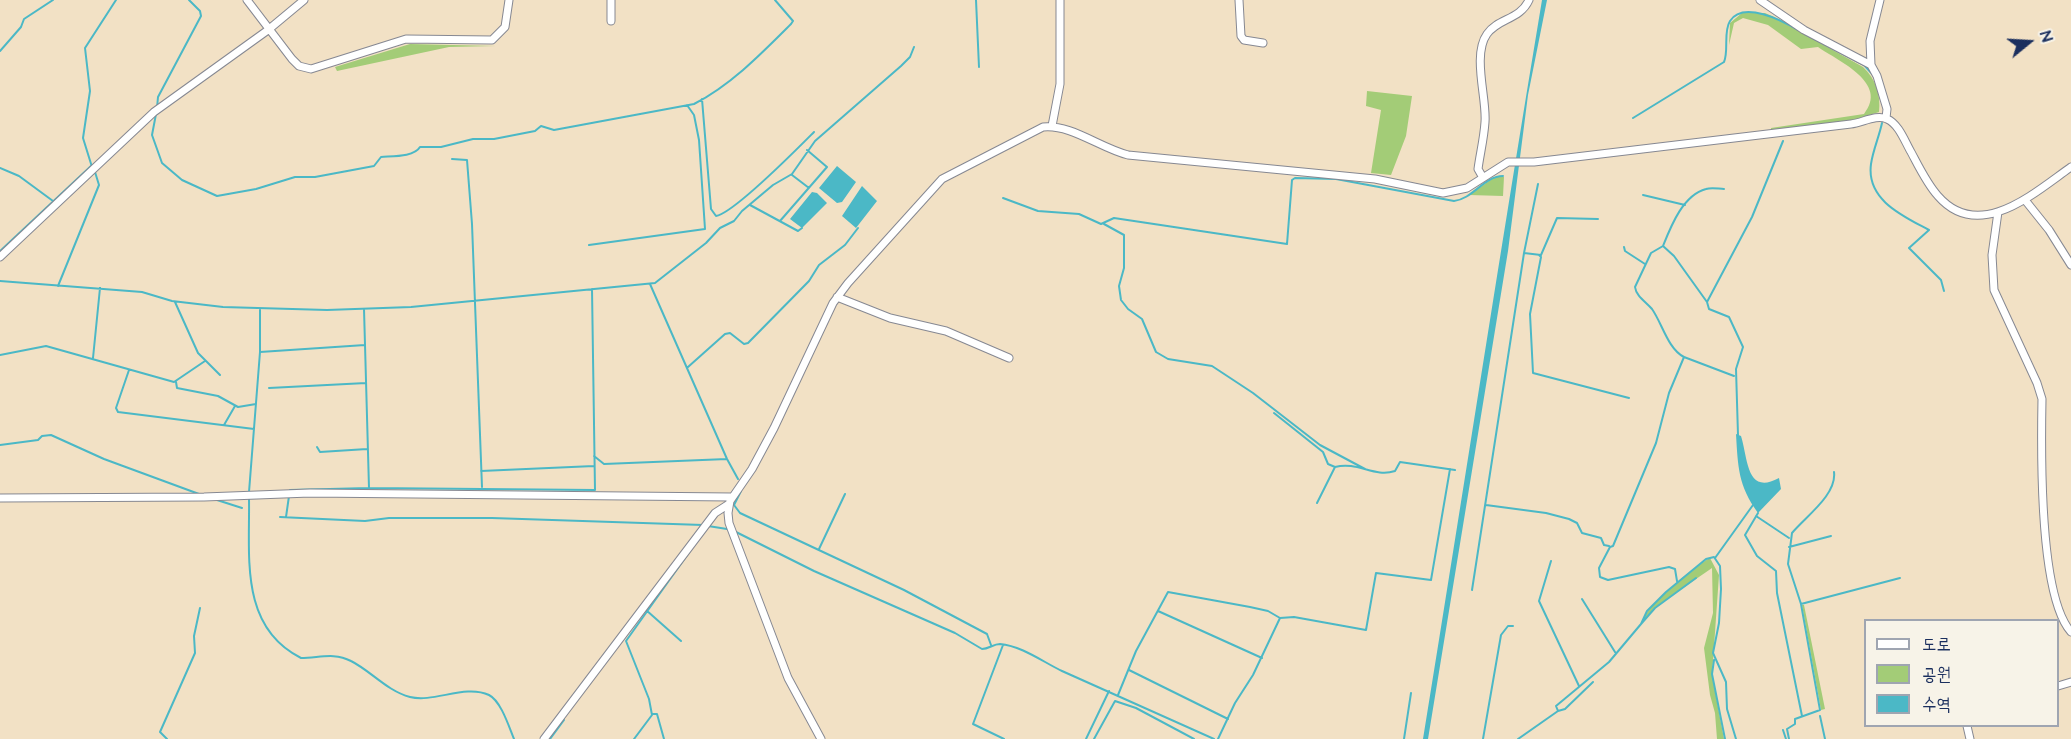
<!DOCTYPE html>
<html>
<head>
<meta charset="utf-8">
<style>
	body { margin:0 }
	#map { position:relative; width:2071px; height:739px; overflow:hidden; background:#f2e1c5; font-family:"Architects Daughter","Poor Story",sans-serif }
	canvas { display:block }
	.legend { position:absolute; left:1864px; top:619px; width:195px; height:108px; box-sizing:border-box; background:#f7f3e8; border:2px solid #9fa5b1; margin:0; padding:8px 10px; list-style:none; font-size:18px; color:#1b2f5e }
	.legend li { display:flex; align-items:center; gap:12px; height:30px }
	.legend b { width:30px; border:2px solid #9fa5b1 }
	.north { position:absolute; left:1999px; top:12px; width:60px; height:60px; -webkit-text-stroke:4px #f7f3e8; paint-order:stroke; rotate:72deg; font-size:16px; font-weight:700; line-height:24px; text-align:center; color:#1b2f5e }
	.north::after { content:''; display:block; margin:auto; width:21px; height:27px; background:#1b2f5e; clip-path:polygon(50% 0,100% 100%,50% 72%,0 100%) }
</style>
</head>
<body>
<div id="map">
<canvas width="2071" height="739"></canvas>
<ul class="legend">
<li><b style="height:8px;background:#fff"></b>도로</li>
<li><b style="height:16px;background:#a3cc77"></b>공원</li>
<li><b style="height:16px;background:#4bb8c6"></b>수역</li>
</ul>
<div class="north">N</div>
</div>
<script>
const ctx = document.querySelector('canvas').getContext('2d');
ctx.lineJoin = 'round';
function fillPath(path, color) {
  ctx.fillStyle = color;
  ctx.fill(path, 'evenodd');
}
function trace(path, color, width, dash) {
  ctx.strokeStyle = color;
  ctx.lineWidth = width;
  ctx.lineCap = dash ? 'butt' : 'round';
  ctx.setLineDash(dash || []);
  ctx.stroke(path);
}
fillPath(new Path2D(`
	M1742 13H1765L1774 17 1863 67C1876 79 1881 95 1879 112L1854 120 1771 131V128L1864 114C1889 83 1840 62 1818 47L1801 49 1768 25 1743 18 1734 23 1729 45 1730 23Z
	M410 44 496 46 449 47 337 71 335 67Z
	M1367 91 1412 96 1406 136 1391 175 1371 173 1381 110 1366 106Z
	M1495 177H1504L1503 196 1469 195Z
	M1710 558 1719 575 1712 675 1724 739H1717L1715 713 1710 695 1704 648 1713 613 1712 568 1654 608 1642 623C1645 606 1695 566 1710 558Z
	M1802 605H1804L1825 709 1821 710Z`), '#a3cc77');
fillPath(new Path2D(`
	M1542 0H1547L1528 95 1508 251 1428 739H1423C1463 493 1501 246 1542 0Z
	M837 166 856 182 842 202 837 203 819 188Z
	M862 186 877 201 856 228 842 216Z
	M812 192 817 193 827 203 802 228 790 219Z
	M1736 434 1741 436C1748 458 1746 496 1779 478L1781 489 1758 513C1738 485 1738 467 1736 434Z`), '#4bb8c6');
trace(new Path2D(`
	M976 0 979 67
	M1805 34 1864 65 1874 76
	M0 51 21 27 24 19 53 0
	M702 99 711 209 716 216C734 213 798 148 814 132
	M157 108 158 97 201 16 200 11 189 0
	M156 114 152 135 162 163 182 180 217 196 256 189 295 177H315L374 166 381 157C393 156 414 157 420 147H441L473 139H494L535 131 541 126 554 130 694 104C731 85 761 54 791 24L793 21 775 0
	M1633 118 1724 62C1729 50 1723 32 1730 21 1743 0 1783 21 1798 30
	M1882 123C1879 137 1873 150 1871 164 1866 200 1903 216 1929 230L1909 248 1941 280 1944 291
	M452 159 467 160 472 224 482 487
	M92 167 83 138 90 91 85 48 116 0
	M0 168 19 176 53 201
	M792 175 809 188
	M1643 195 1685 205
	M1003 198 1038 211 1079 214 1101 224 1114 218 1287 244 1292 180 1295 178 1336 179 1454 201C1473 199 1484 176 1503 176
	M750 205 798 231 802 228
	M780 221 827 167 807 150
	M1104 224 1124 235V268L1119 286 1121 300 1128 309 1142 319 1156 352 1168 359 1212 366 1253 393 1320 445 1365 469
	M589 245 705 229 699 140 694 115 687 105
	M1663 246C1671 226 1683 195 1706 189 1712 187 1719 189 1724 189
	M1624 247 1625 251 1645 264
	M0 251 91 166
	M1524 253 1541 255 1557 218 1598 219
	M1539 255 1541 257 1530 314 1533 373 1629 398
	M0 281 142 292 172 301 223 307 327 310 411 307 655 283 706 243 720 228 734 221 742 211 773 185 792 174 815 141 901 66 910 57 914 47
	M650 284 727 459 738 479
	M58 286 99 185 95 172
	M175 302 198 353 220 375
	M364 309 369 488
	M260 352 365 345
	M0 355 46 346 174 382 205 361
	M1684 357 1734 376
	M93 358 100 288
	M688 367 725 334 730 333 744 344 748 343 809 281 819 265 845 245 858 228
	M129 370 116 408 118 412 254 429
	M176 382 177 388 218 396 238 407 256 404
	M269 388 366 383
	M1274 413 1323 452 1328 464 1335 467
	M224 425 235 406
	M1738 435 1736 369 1743 347 1729 317 1709 309 1707 302 1752 217 1783 141
	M0 445 38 440 42 436 51 435 104 459 199 494
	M317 447 320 452 367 449
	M594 456 604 464 727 459
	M481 471 594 466
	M290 490 369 488 595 490 592 289
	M741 491 734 505 740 513 904 590 987 634 991 645
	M249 492 260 352V309
	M249 498C250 556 239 627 301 658 319 658 334 652 351 661 371 671 387 691 410 697 434 703 465 684 489 695 501 701 509 727 514 739
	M217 500 242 508
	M1317 503 1335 467C1358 461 1374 478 1395 471L1400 462 1455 470
	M1486 505 1546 513 1569 519 1577 523 1582 533 1601 538 1604 545 1609 546
	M1758 513 1745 535 1757 556 1776 571 1777 593 1802 716
	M1756 516 1789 538
	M280 517 365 521 389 518H492L703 525
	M286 517 289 496
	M708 526 727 529
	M736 532 814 571 955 633 982 649C989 649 993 644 1000 644 1022 646 1043 662 1062 671L1214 739
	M1789 547 1831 536
	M819 549 845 494
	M1715 558 1753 505
	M1551 561 1539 601 1579 686
	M1677 581 1675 569 1669 567 1608 580 1600 577 1599 568 1610 547 1613 546 1656 443 1669 393 1684 357C1668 349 1662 323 1652 309 1646 302 1636 296 1635 287L1651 253 1663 246 1674 256 1707 302
	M1472 590 1524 253 1538 184
	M1582 599 1615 652
	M1801 604 1900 578
	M646 610 681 641
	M1158 611 1262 658
	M1641 624 1655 608 1696 578
	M1003 645 973 724 1004 739
	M1714 660 1712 674 1725 739
	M1129 670 1228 719
	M1118 695 1136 651 1168 592 1250 607 1268 611 1280 618
	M1558 711 1565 709 1593 682
	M652 714H657L664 739
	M1820 716 1825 739
	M1783 730 1786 739
	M167 739 160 732 195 653 194 636 200 608
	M550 739 564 720
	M634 739 652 715 649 699 626 641 695 544
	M1086 739 1109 691
	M1094 739 1115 701 1136 708 1194 739
	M1218 739 1235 703 1253 675 1280 618 1294 617 1366 630 1376 573 1431 580 1450 469
	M1404 739 1411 693
	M1483 739 1501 635 1508 626H1513
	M1518 739 1558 711 1556 706 1609 662 1641 624 1647 611 1666 592 1706 559 1714 557 1720 566 1721 589 1719 623 1713 653 1726 682 1727 709 1736 739
	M1789 739 1787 729 1795 724V719L1820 710 1801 604 1788 564 1792 533C1805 517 1837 495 1834 472`), '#4bb8c6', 2);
const minor = new Path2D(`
	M247 0 292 59 299 66 311 69 406 39 492 40 505 27 509 0
	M1239 0 1241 36 1244 40 1263 43
	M1760 0 1804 30 1871 65 1877 76 1887 109 1886 118
	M611 21V0
	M1871 65 1870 41 1880 0
	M1052 126 1060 84V0
	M1482 176 1478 169C1480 154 1484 138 1485 122 1487 99 1472 55 1487 34 1498 18 1520 20 1529 0
	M2025 200 2049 230 2071 265
	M1998 212 1992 255 1994 290 2037 383 2042 399C2041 450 2039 596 2071 632
	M0 257 154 112 268 30 304 0
	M837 297 890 318 946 331 1009 358
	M0 498 204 497 310 493 732 497
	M2058 686 2071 682
	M1967 726 1970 739
	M544 739 715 513 729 504
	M821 739 788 678 729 523 728 513 730 501 752 469 774 428 833 303 848 283 942 179 1043 127C1071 124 1100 148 1128 155L1375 179 1443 193 1467 188 1508 162H1534L1851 124C1862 123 1876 114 1887 119 1899 124 1905 142 1911 152 1919 167 1927 184 1938 196 1979 243 2034 193 2071 167`);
trace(minor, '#868892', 9);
trace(minor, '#fff', 7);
</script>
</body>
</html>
